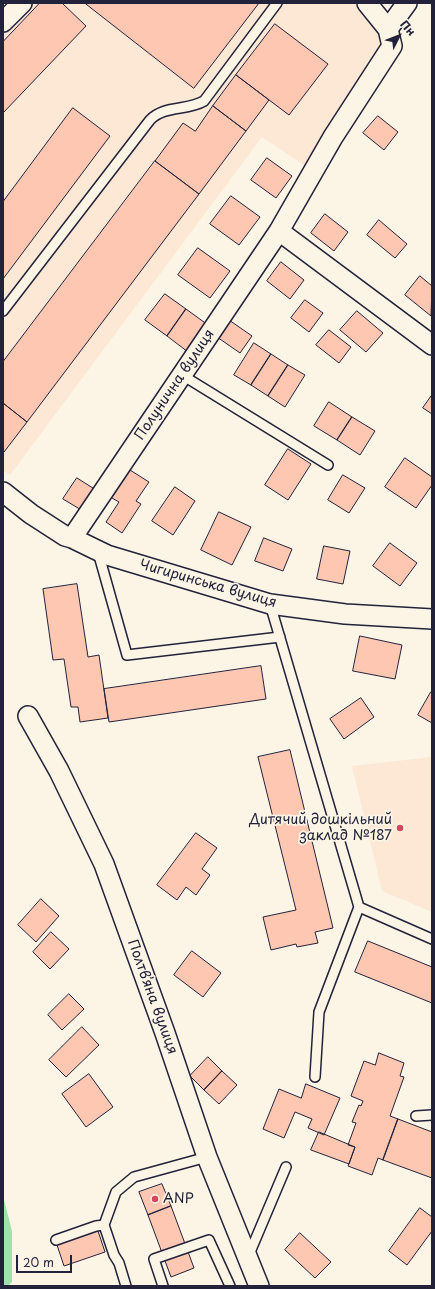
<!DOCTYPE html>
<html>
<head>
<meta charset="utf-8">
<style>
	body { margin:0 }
	#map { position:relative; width:435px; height:1289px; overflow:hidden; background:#fcf5e5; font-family:"Playpen Sans",sans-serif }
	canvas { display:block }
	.frame { position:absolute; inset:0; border:4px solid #22223b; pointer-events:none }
	.north { position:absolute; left:379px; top:16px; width:40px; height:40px; -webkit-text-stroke:3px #fcf5e5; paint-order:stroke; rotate:48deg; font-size:11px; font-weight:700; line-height:16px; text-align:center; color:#22223b }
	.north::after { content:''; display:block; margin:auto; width:14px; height:18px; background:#22223b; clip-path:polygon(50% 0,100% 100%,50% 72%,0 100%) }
	.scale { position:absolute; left:16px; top:1255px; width:56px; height:18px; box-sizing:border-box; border:2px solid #22223b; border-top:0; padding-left:5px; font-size:12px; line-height:14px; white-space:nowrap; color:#22223b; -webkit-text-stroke:3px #fcf5e5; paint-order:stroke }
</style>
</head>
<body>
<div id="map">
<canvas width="435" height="1289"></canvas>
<div class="frame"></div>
<div class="north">Пн</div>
<div class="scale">20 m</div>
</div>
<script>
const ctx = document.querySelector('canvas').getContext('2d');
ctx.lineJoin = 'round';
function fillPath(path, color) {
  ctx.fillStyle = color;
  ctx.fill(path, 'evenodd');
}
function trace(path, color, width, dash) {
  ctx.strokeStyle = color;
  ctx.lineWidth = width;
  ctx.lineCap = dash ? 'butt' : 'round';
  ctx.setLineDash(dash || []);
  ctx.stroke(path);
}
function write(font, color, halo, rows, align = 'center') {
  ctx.font = font + ' "Playpen Sans",sans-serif';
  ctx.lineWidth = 3.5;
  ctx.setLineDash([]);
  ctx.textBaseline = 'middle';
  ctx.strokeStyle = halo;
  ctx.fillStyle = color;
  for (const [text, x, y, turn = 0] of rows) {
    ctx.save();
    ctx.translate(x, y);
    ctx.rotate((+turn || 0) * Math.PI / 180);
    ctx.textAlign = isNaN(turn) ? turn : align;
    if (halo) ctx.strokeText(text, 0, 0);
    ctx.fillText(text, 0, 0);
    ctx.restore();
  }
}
fillPath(new Path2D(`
	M35 3H355L385 40 305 166 262 137 10 475 3 470V34Z
	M432 757V912L382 891 352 766Z`), '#fde7d5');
fillPath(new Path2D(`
	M3 1196 12 1231V1282L8 1286H3Z`), '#a0e2ad');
const building = new Path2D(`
	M40 3H62L86 26 3 113V42Z
	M85 3H259L194 88Z
	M275 24 328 64 289 115 236 75Z
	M236 75 269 100 246 131 213 106Z
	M213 106 246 131 199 194 155 161 183 123 195 131Z
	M73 108 110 136 3 279V202Z
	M378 116 398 132 384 150 363 133Z
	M267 158 292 176 276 198 251 180Z
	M155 161 199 194 27 422 3 403V362Z
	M231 196 260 217 239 245 210 224Z
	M325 214 348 232 334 251 311 233Z
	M379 220 407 244 395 258 367 235Z
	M198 248 230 271 210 298 178 275Z
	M281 262 304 280 290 299 267 281Z
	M420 276 432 286 431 316 405 295Z
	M165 294 186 309 167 336 145 320Z
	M305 300 323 313 309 332 291 318Z
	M186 309 208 325 188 352 167 336Z
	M357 311 383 333 366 352 340 330Z
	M229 320 252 336 240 353 217 337Z
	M329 330 351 347 339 363 316 345Z
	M254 343 271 354 251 385 234 375Z
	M271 354 288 365 268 396 251 385Z
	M288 365 305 375 285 407 268 396Z
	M432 395V414L423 408Z
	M329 402 352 417 337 440 314 426Z
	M3 403 27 422 4 452 3 451Z
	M352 417 375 431 360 455 337 440Z
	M288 449 311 464 288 500 265 485Z
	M405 458 432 477V485L416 508 385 487Z
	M130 470 149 482 136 501 141 504 122 533 106 522 119 502 112 498Z
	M343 475 365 488 349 513 328 500Z
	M77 478 96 490 83 511 63 499Z
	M175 487 195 501 173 535 152 521Z
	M219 512 251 527 232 565 201 550Z
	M264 538 292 549 283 571 255 561Z
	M390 543 417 563 400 586 373 566Z
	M324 546 350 551 343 584 317 579Z
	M77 584 88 657 99 655 108 718 80 722 78 707H71L64 659 53 660 43 589Z
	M360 636 402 645 395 679 353 671Z
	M261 666 266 699 109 722 104 689Z
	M431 692H432V723L418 715Z
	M361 698 374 717 344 739 330 719Z
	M290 750 333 928 315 932 318 943 297 947 296 944 271 950 263 917 296 910 258 757Z
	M196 833 217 848 202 869 210 875 196 895 186 887 177 900 157 885Z
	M41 899 59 916 36 942 18 925Z
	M51 932 69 949 50 969 33 952Z
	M368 941 432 967V1003L355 972Z
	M192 951 221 973 203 997 174 975Z
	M69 994 84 1009 62 1030 48 1015Z
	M82 1027 99 1045 66 1077 49 1060Z
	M379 1053 404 1063 400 1076 404 1077 390 1116 398 1119 383 1160 378 1158 372 1175 348 1166 355 1147 348 1145 356 1123 352 1122 359 1105 361 1106 363 1101 351 1096 364 1061 375 1065Z
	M208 1057 222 1071 204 1090 190 1076Z
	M222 1071 237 1085 219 1104 204 1090Z
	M89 1074 113 1107 86 1127 62 1094Z
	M306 1084 340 1098 324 1135 308 1128 312 1119 295 1112 284 1138 263 1129 279 1089 301 1098Z
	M398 1119 432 1132V1178L383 1160Z
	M319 1132 355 1147 349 1164 311 1150Z
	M162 1184 171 1206 148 1215 139 1192Z
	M171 1206 194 1268 171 1277 148 1215Z
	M420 1208 432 1217V1231L407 1265 389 1251Z
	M97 1228 105 1252 64 1266 56 1242Z
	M300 1233 331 1262 315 1278 285 1250Z`);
fillPath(building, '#fec7b1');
trace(building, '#22223b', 1);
const service = new Path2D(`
	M3 311 150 120C164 105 187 111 204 101L277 3
	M182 375 328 465
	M98 552 127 655 280 637
	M270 604 359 907 432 939
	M315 1077 319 1012 359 907
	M416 1116 432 1115
	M56 1240 96 1226 104 1225
	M248 1257 286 1167
	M126 1286 119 1263 114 1255 104 1225 116 1192 134 1177 207 1157
	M163 1286 154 1259 209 1240 230 1286`);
const minor = new Path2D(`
	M3 22 22 3
	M388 29 407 3
	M279 231 432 345
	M3 492 31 514 65 536 72 538 107 555 270 604 345 614 432 619
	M72 538 279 231 333 137 392 46 388 29 367 3
	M28 716 59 771 104 864 165 1033 207 1157 259 1286`);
trace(service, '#22223b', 12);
trace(minor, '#22223b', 22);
trace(service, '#fcf5e5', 9);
trace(minor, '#fcf5e5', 19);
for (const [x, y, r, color] of [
	[400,828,4,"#d1495b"],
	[155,1199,4,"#d1495b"]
]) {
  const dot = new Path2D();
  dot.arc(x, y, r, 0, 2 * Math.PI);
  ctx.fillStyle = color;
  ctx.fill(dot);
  trace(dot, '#fcf5e5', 1.5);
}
write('14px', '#22223b', '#fcf5e5', [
	["Полунична вулиця",175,385,-56],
	["Чигиринська вулиця",208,584,16],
	["Полтвʼяна вулиця",152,997,70]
]);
write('14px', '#22223b', '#fcf5e5', [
	["Дитячий дошкільний",392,820],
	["заклад №187",392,836],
	["ANP",163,1199,"left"]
], 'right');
</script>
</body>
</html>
